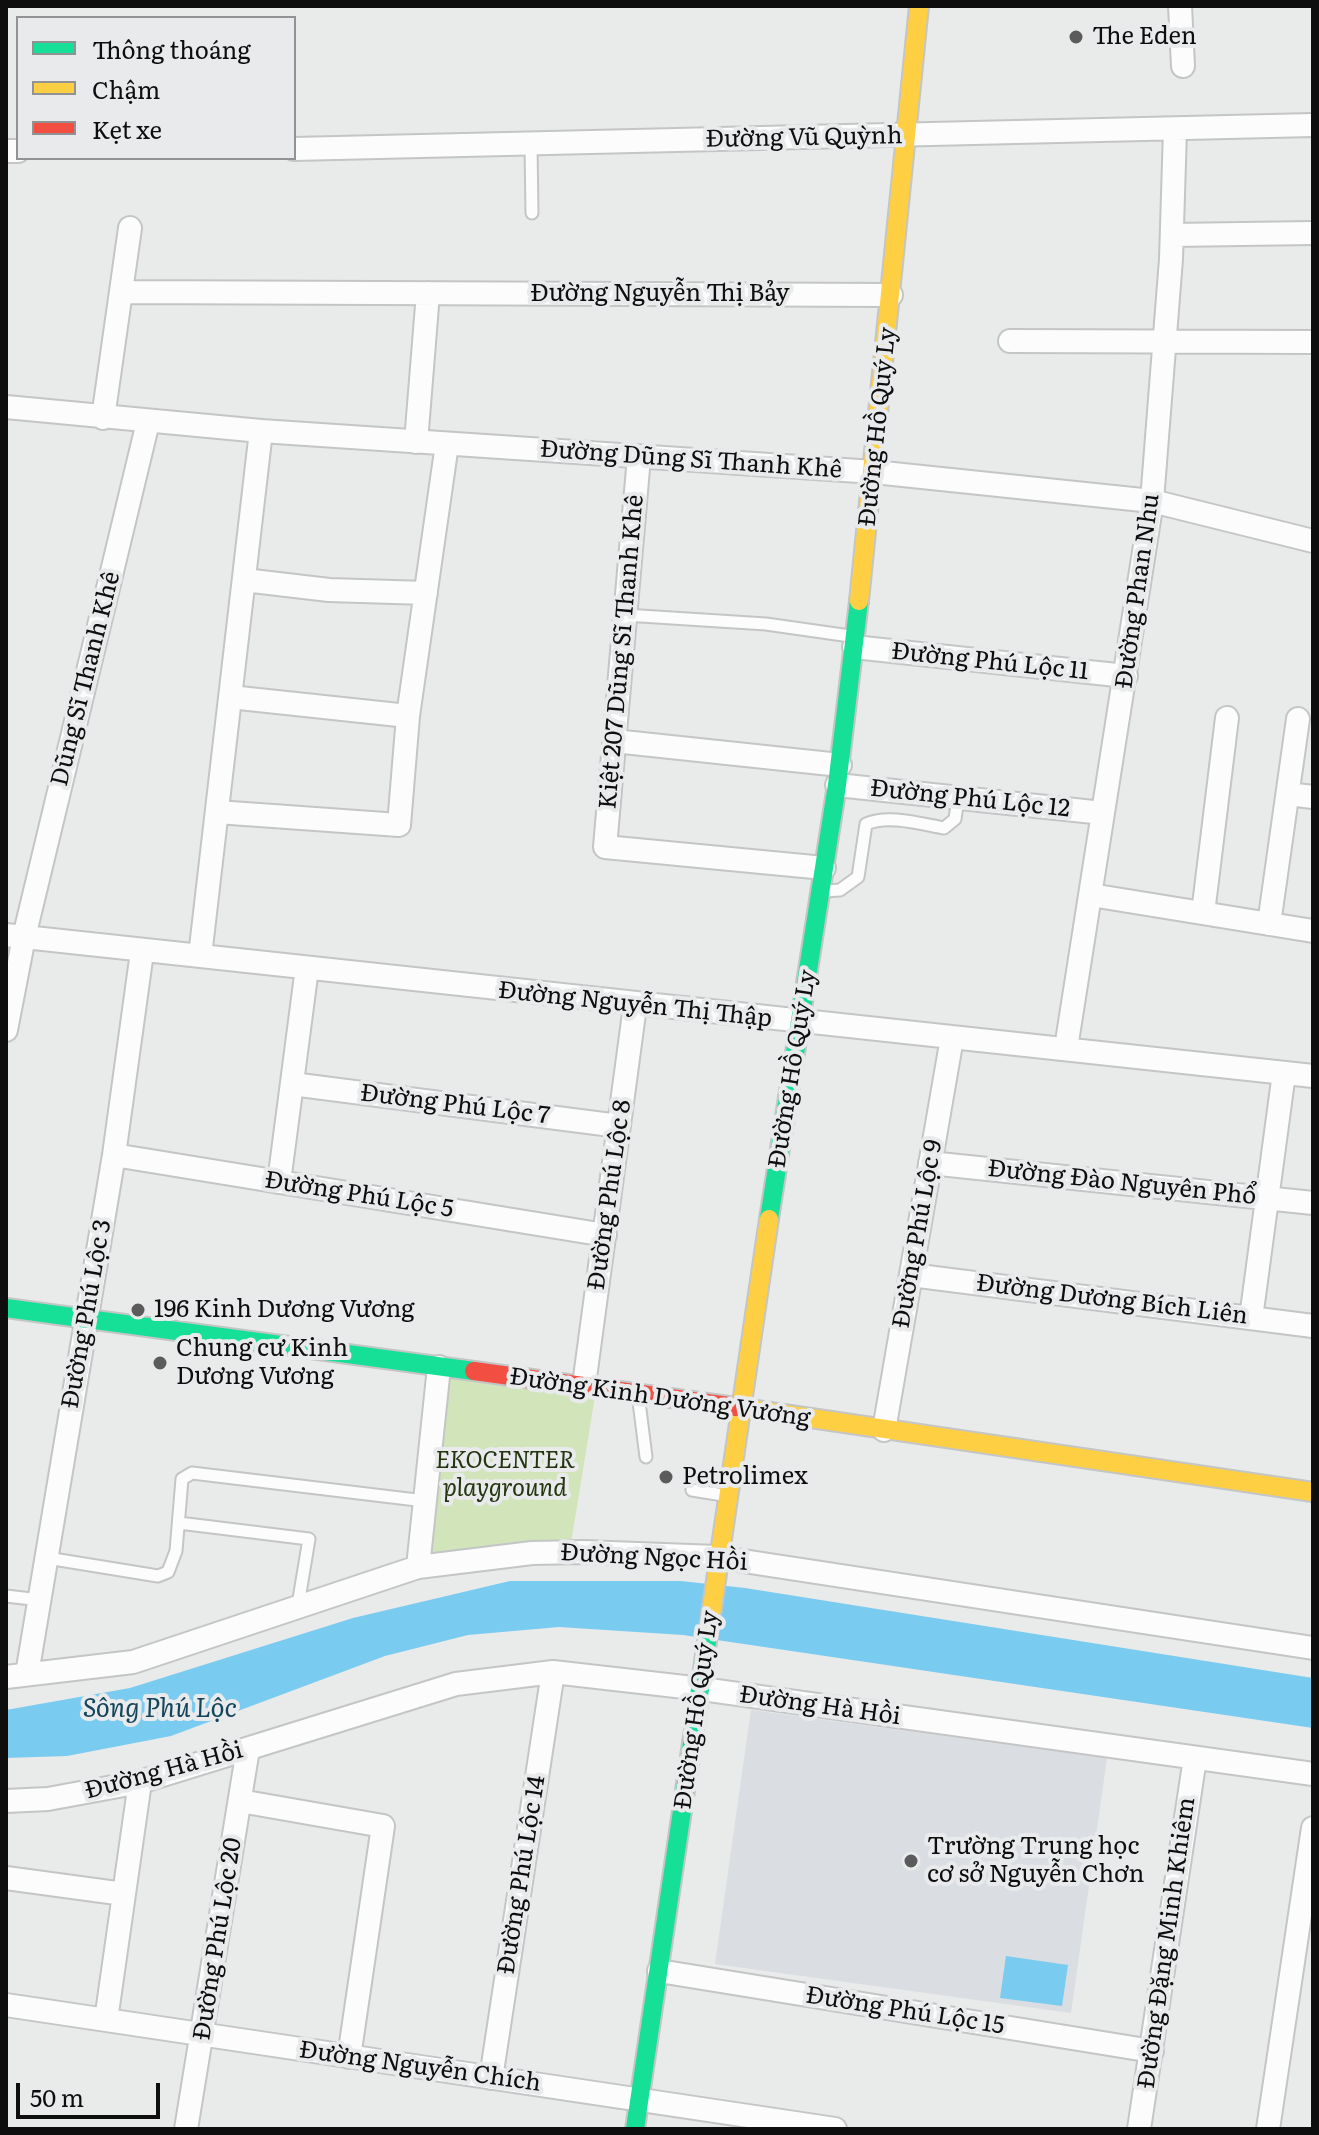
<!DOCTYPE html>
<html>
<head>
<meta charset="utf-8">
<style>
	body { margin:0 }
	#map { position:relative; width:1319px; height:2135px; overflow:hidden; background:#e9eaea; font-family:Literata,serif }
	canvas { display:block }
	.frame { position:absolute; inset:0; border:8px solid #0e0e0f; pointer-events:none }
	.legend { position:absolute; left:16px; top:16px; width:280px; height:144px; box-sizing:border-box; background:#e8eaeb; border:2px solid #919293; margin:0; padding:10px 14px; list-style:none; font-size:24px; color:#0e0e0f }
	.legend li { display:flex; align-items:center; gap:16px; height:40px }
	.legend b { width:40px; border:2px solid #919293 }
	.scale { position:absolute; left:16px; top:2083px; width:144px; height:36px; box-sizing:border-box; border:4px solid #0e0e0f; border-top:0; padding-left:10px; font-size:24px; line-height:28px; white-space:nowrap; color:#0e0e0f; -webkit-text-stroke:6px #e8eaeb; paint-order:stroke }
</style>
</head>
<body>
<div id="map">
<canvas width="1319" height="2135"></canvas>
<div class="frame"></div>
<ul class="legend">
<li><b style="height:10px;background:#16e098"></b>Thông thoáng</li>
<li><b style="height:10px;background:#ffcf43"></b>Chậm</li>
<li><b style="height:10px;background:#f24e42"></b>Kẹt xe</li>
</ul>
<div class="scale">50 m</div>
</div>
<script>
const ctx = document.querySelector('canvas').getContext('2d');
ctx.lineJoin = 'round';
function fillPath(path, color) {
  ctx.fillStyle = color;
  ctx.fill(path, 'evenodd');
}
function trace(path, color, width, dash) {
  ctx.strokeStyle = color;
  ctx.lineWidth = width;
  ctx.lineCap = dash ? 'butt' : 'round';
  ctx.setLineDash(dash || []);
  ctx.stroke(path);
}
function write(font, color, halo, rows, align = 'center') {
  ctx.font = font + ' Literata,serif';
  ctx.lineWidth = 8;
  ctx.setLineDash([]);
  ctx.textBaseline = 'middle';
  ctx.strokeStyle = halo;
  ctx.fillStyle = color;
  for (const [text, x, y, turn = 0] of rows) {
    ctx.save();
    ctx.translate(x, y);
    ctx.rotate((+turn || 0) * Math.PI / 180);
    ctx.textAlign = isNaN(turn) ? turn : align;
    if (halo) ctx.strokeText(text, 0, 0);
    ctx.fillText(text, 0, 0);
    ctx.restore();
  }
}
fillPath(new Path2D(`
	M751 1710 1107 1758 1071 2013 715 1964Z`), '#dadde1');
fillPath(new Path2D(`
	M439 1367 595 1396 571 1543 418 1567Z`), '#d1e4ba');
fillPath(new Path2D(`
	M510 1581H681L745 1588 1313 1678V1728L683 1635 559 1627 468 1635 385 1656 171 1736 67 1756 6 1758V1710L130 1688 353 1618Z
	M1006 1956 1068 1965 1062 2006 1000 1998Z`), '#7acbf0');
const lane = new Path2D(`
	M531 145 532 213
	M625 615 766 624 850 636
	M825 891 840 890 858 877 866 824C888 814 921 824 944 828L955 819 958 798
	M638 1394 646 1457
	M692 1490 723 1495
	M179 1523 309 1539 298 1605
	M47 1558 158 1576 168 1572 176 1551 182 1479 192 1473 425 1501
	M6 1596 40 1600`);
const street = new Path2D(`
	M1180 6 1183 66
	M294 149 1313 125
	M6 151H18
	M1172 235 1313 233
	M121 292 891 295
	M1010 341 1313 342
	M6 407 261 431 874 472 1152 501 1313 541
	M103 418 130 228
	M416 442 428 293
	M639 457 605 847 824 868
	M244 580 329 590 426 593
	M854 647 1126 676
	M230 697 408 716
	M614 741 840 765
	M837 785 1103 813
	M1288 794 1313 797
	M217 812 399 825 408 716 447 444
	M1091 895 1313 931
	M1203 913 1227 718
	M1269 924 1298 719
	M6 935 1313 1076
	M200 956 261 431
	M6 1030 24 937 148 422
	M1066 1048 1152 501 1171 259 1175 130
	M292 1084 619 1126
	M114 1155 605 1235
	M930 1163 1313 1203
	M279 1182 307 968
	M911 1275 1313 1326
	M1251 1318 1284 1073
	M584 1385 635 1006
	M884 1430 952 1038
	M418 1567 439 1367
	M27 1674 114 1155 142 952
	M6 1677 133 1662 418 1567 532 1553 584 1552 717 1557 1313 1648
	M6 1801 48 1799 140 1782 456 1684 553 1672 702 1689 1313 1774
	M240 1801 383 1826 349 2057
	M6 1878 124 1894
	M659 1971 1152 2051
	M6 2005 835 2129
	M106 2020 140 1782
	M491 2078 553 1672
	M186 2129 248 1749
	M1139 2129 1195 1758
	M1268 2129 1313 1828`);
const fast = new Path2D(`
	M769 1219 837 785 859 601
	M6 1308 474 1371
	M635 2129 709 1628`);
const slow = new Path2D(`
	M859 601 919 6
	M736 1407 1313 1492
	M709 1628 769 1219`);
const jam = new Path2D(`
	M474 1371 736 1407`);
trace(lane, '#c4c5c5', 15);
trace(street, '#c4c5c5', 26);
trace(fast, '#c4c5c5', 22);
trace(slow, '#c4c5c5', 22);
trace(jam, '#c4c5c5', 22);
trace(lane, '#fcfcfc', 11);
trace(street, '#fcfcfc', 22);
trace(fast, '#16e098', 18);
trace(slow, '#ffcf43', 18);
trace(jam, '#f24e42', 18);
for (const [x, y, r, color] of [
	[1076,37,8,"#5b5b5c"],
	[138,1310,8,"#5b5b5c"],
	[160,1363,8,"#5b5b5c"],
	[666,1477,8,"#5b5b5c"],
	[911,1861,8,"#5b5b5c"]
]) {
  const dot = new Path2D();
  dot.arc(x, y, r, 0, 2 * Math.PI);
  ctx.fillStyle = color;
  ctx.fill(dot);
  trace(dot, '#e8eaeb', 3);
}
write('24px', '#0e0e0f', '#e8eaeb', [
	["The Eden",1092,37],
	["196 Kinh Dương Vương",154,1310],
	["Chung cư Kinh",176,1349],
	["Dương Vương",176,1377],
	["Petrolimex",682,1477],
	["Trường Trung học",927,1847],
	["cơ sở Nguyễn Chơn",927,1875]
], 'left');
write('24px', '#0e0e0f', '#e8eaeb', [
	["Đường Vũ Quỳnh",804,138,-1],
	["Đường Nguyễn Thị Bảy",660,294],
	["Đường Hồ Quý Ly",878,427,-84],
	["Đường Dũng Sĩ Thanh Khê",691,460,4],
	["Đường Phan Nhu",1138,591,-82],
	["Kiệt 207 Dũng Sĩ Thanh Khê",622,652,-85],
	["Đường Phú Lộc 11",990,662,6],
	["Dũng Sĩ Thanh Khê",86,679,-76],
	["Đường Phú Lộc 12",970,799,6],
	["Đường Nguyễn Thị Thập",635,1005,6],
	["Đường Hồ Quý Ly",793,1069,-81],
	["Đường Phú Lộc 7",455,1105,7],
	["Đường Đào Nguyên Phổ",1122,1183,6],
	["Đường Phú Lộc 5",359,1195,9],
	["Đường Phú Lộc 8",610,1195,-82],
	["Đường Phú Lộc 9",918,1234,-80],
	["Đường Dương Bích Liên",1112,1300,7],
	["Đường Phú Lộc 3",87,1314,-80],
	["Đường Kinh Dương Vương",660,1398,8],
	["Đường Ngọc Hồi",654,1558,3],
	["Đường Hà Hồi",820,1706,8],
	["Đường Hồ Quý Ly",697,1710,-82],
	["Đường Hà Hồi",164,1771,-15],
	["Đường Phú Lộc 14",522,1875,-81],
	["Đường Phú Lộc 20",218,1939,-81],
	["Đường Đặng Minh Khiêm",1167,1943,-82],
	["Đường Phú Lộc 15",905,2011,9],
	["Đường Nguyễn Chích",420,2067,8]
]);
write('italic 24px', '#25350f', '#e8eaeb', [
	["EKOCENTER",505,1461],
	["playground",505,1489]
]);
write('italic 26px', '#14455b', '#e8eaeb', [
	["Sông Phú Lộc",160,1709]
]);
</script>
</body>
</html>
